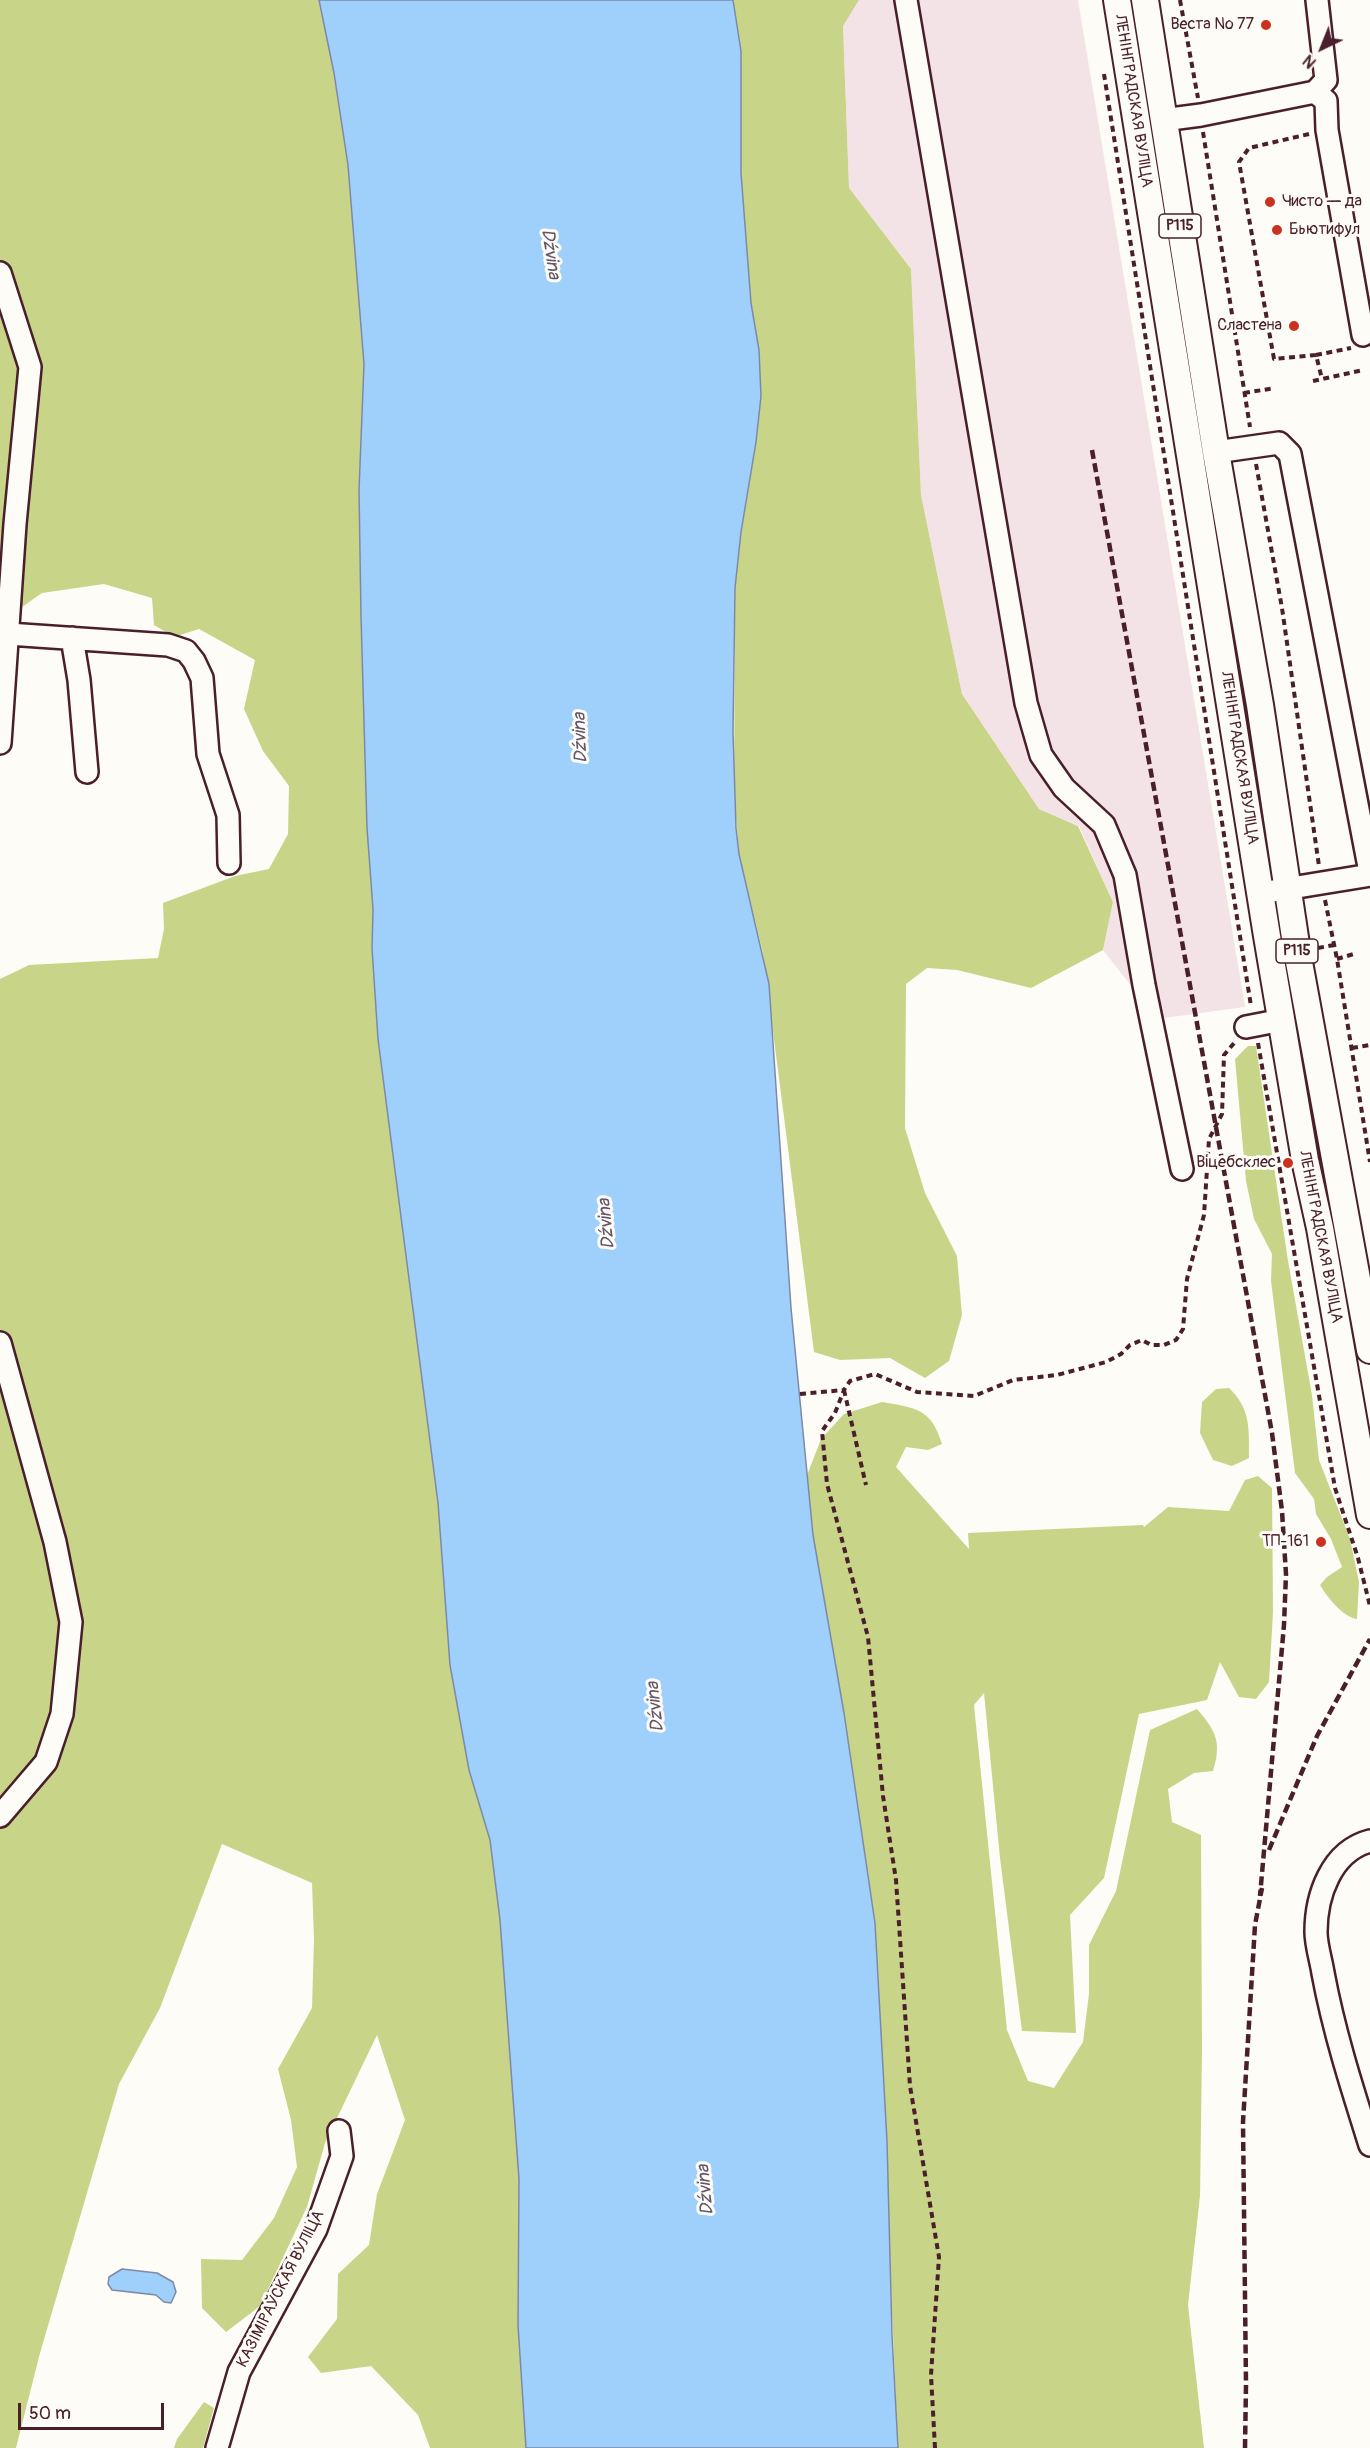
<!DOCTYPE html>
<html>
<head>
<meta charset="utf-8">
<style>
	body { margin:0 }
	#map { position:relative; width:1370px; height:2448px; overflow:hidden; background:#fdfcf7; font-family:Pangolin,sans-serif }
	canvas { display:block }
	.north { position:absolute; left:1292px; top:18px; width:60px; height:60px; -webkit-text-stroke:4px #fdfcf7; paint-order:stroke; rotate:223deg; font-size:16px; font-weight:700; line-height:24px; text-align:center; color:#4a1f2b }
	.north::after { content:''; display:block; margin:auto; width:21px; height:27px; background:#4a1f2b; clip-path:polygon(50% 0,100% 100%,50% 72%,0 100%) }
	.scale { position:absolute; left:18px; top:2403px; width:146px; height:27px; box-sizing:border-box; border:3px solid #4a1f2b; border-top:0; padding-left:8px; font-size:18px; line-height:21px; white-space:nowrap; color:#4a1f2b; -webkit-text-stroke:4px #fdfcf7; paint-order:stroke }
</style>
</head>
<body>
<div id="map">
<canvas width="1370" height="2448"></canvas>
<div class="north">N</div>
<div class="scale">50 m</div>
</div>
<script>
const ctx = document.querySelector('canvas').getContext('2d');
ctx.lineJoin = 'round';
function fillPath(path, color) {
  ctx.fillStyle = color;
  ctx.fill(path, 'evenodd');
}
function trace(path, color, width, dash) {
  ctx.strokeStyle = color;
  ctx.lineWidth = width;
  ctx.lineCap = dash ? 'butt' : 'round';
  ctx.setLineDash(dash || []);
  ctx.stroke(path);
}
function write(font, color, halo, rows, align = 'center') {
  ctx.font = font + ' Pangolin,sans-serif';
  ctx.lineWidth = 6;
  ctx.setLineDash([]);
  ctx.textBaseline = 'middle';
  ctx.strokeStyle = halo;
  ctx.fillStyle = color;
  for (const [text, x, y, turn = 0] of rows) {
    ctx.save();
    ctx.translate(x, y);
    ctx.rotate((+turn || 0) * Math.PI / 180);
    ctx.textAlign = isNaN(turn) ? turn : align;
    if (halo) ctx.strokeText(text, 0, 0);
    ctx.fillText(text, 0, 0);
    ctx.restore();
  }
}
fillPath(new Path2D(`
	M859 0H1078L1245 1007 1157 1019 1103 950 1113 902 1079 826 1039 809 962 694 921 495 911 269 849 189 843 25Z`), '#f4e3e6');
fillPath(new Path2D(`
	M0 0H319L334 73 348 165 364 364 359 490 361 616 367 828 373 909 372 948 378 1039 438 1503 450 1665 469 1770 490 1840 500 1921 519 2179 518 2325 526 2448H430L418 2415 371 2366 321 2373 308 2357 337 2319 338 2274 369 2245 377 2194 405 2120 377 2035 325 2143 307 2207 260 2306 226 2332 202 2308 201 2259 242 2260 274 2218 297 2167 291 2120 278 2069 312 2008 314 1939 312 1883 222 1844 160 2008 119 2084 40 2353 16 2448H0V979L29 965 158 958 164 929 163 903 235 876 269 869 288 834 289 786 263 751 244 709 255 660 199 629 174 637 154 625 152 598 104 584 42 593 2 621 0 634Z
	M733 0H859L843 26 849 188 911 269 921 495 962 694 1039 809 1078 826 1113 902 1103 950 1031 988 957 970 927 968 906 984 905 1128 925 1193 957 1256 962 1315 949 1361 925 1378 890 1358 840 1360 814 1352 763 953 739 854 734 790 735 588 741 532 756 442 761 396 759 350 751 303 741 173V51Z
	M1248 1046H1256L1288 1261 1312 1395 1319 1460 1350 1539 1359 1582 1357 1619C1343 1617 1327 1597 1320 1585L1327 1577 1342 1567 1331 1539 1316 1514 1314 1499 1295 1473 1271 1281 1272 1254 1254 1219 1246 1181 1235 1059Z
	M1229 1388C1251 1409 1249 1429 1249 1458L1232 1466 1213 1460 1200 1433 1202 1402 1216 1389Z
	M882 1402C916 1408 931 1408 942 1444L928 1450 906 1447 896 1467 969 1549 968 1533 1143 1525 1144 1527 1168 1507 1229 1511 1245 1480 1258 1476 1272 1488 1273 1612 1269 1682 1256 1699 1239 1697 1220 1662 1207 1700 1139 1714 1104 1878 1070 1915 1076 2033 1022 2031 1000 1858 984 1693 974 1705 1007 2030 1028 2081 1054 2088 1083 2042 1089 1994V1945L1116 1891 1150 1730 1197 1709C1216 1731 1222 1742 1213 1771L1194 1773 1168 1789 1172 1822 1201 1835 1202 2051 1200 2196 1188 2305 1204 2448H898L875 1923 844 1713 813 1535 806 1478 821 1439 844 1414Z
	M204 2402 214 2408 203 2448H174L177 2439Z`), '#c8d589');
const water = new Path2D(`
	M319 0H733L741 51V173L751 303 759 350 761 396 756 442 741 532 735 588 733 732 736 828 739 854 769 984 791 1308 813 1535 844 1713 875 1923 887 2141 892 2335 898 2448H526L518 2325 519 2179 500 1920 490 1840 469 1770 450 1665 438 1503 378 1039 372 948 373 909 367 828 361 616 359 490 364 364 348 165 334 73Z
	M122 2269 157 2273 173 2282 176 2292 171 2303 164 2302 156 2295 112 2290 108 2284 109 2277Z`);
fillPath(water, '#9fcffb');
trace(water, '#7d89a8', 1.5);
const minor = new Path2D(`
	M906 0 1026 703 1041 755 1064 788 1104 825 1125 875 1144 985 1182 1169
	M1315 92 1326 80 1317 0
	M1163 120 1201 115 1315 92 1326 101 1327 130 1363 335
	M0 273 30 367 15 524 0 743
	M1216 452 1279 443 1290 454 1370 872
	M8 634 168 645 186 651 194 661 202 678 208 754 228 815 229 863
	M72 638 79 680 87 772
	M1273 891 1370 875
	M1246 1027 1282 1020
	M0 1343 55 1542 71 1622 62 1714 46 1762 0 1816
	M1370 1841C1331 1851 1316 1896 1316 1932 1316 1945 1321 1960 1323 1973 1334 2032 1352 2088 1370 2145
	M217 2448 239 2372 316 2229 342 2156 339 2131`);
const major = new Path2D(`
	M1117 0 1267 936 1305 1160 1320 1228 1370 1515
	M1145 0 1216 452 1260 705 1297 951 1370 1350`);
trace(minor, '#4a1f2b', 26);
trace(major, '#4a1f2b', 30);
trace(new Path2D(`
	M1180 0 1198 98
	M1104 74 1251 1006
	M1203 132 1250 427
	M1309 134 1249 148 1239 162 1274 359 1316 355 1322 379
	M1316 355 1351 348
	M1313 381 1363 370
	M1244 393 1275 388
	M1256 464 1282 608 1319 866
	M1325 900 1337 959 1370 1162
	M1318 948 1334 945
	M1337 959 1357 953
	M1258 1043 1335 1488 1358 1558 1370 1606
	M1352 1048 1370 1045
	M844 1390 866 1485
	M800 1394 844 1390
	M935 2448 931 2375 939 2257 910 2086 896 1880 883 1796 868 1637 827 1484 822 1431 835 1413 844 1390 850 1381 875 1374 917 1392 974 1396 1013 1380 1057 1375 1106 1362 1121 1354 1130 1345 1142 1340 1151 1345H1164L1176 1340 1183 1329 1187 1279 1204 1215 1209 1139 1222 1114 1224 1055 1235 1042`), '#4a1f2b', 4, [6, 4.5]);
trace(minor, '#fdfcf7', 21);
trace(major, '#fdfcf7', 26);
trace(new Path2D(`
	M1092 450 1272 1433 1282 1511 1286 1574 1284 1625 1260 1896
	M1269 1850 1317 1736 1370 1639
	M1245 2448 1246 2384 1243 2122 1255 1925 1262 1888`), '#4a1f2b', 4.5, [9, 4.5]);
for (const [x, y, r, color] of [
	[1266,25,6,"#c8321e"],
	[1270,202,6,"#c8321e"],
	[1277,230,6,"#c8321e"],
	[1294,326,6,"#c8321e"],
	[1288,1163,6,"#c8321e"],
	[1321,1542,6,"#c8321e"]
]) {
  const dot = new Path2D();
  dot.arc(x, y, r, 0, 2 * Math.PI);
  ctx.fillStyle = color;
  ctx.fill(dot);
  trace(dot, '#fdfcf7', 2);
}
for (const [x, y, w] of [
	[1180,226,42],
	[1297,951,42]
]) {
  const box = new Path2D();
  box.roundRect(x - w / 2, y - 12, w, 24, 4.5);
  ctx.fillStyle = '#fdfcf7';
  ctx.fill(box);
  trace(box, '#4a1f2b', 1.5);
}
write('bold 15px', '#4a1f2b', null, [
	["Р115",1180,226],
	["Р115",1297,951]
]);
write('16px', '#4a1f2b', '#fdfcf7', [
	["Веста № 77",1254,25],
	["Чисто — да",1282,202,"left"],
	["Бьютифул",1289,230,"left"],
	["Сластена",1282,326],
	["Віцебсклес",1276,1163],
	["ТП-161",1309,1542]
], 'right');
write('16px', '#4a1f2b', '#fdfcf7', [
	["ЛЕНІНГРАДСКАЯ ВУЛІЦА",1133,101,81],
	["ЛЕНІНГРАДСКАЯ ВУЛІЦА",1239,758,81],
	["ЛЕНІНГРАДСКАЯ ВУЛІЦА",1320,1237,79],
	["КАЗІМІРАЎСКАЯ ВУЛІЦА",281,2289,-63]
]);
write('italic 18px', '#645469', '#fdfcf7', [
	["Dźvina",550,254,82],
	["Dźvina",581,738,-92],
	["Dźvina",607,1224,-95],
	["Dźvina",656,1707,-96],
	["Dźvina",706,2190,-95]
]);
</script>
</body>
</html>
